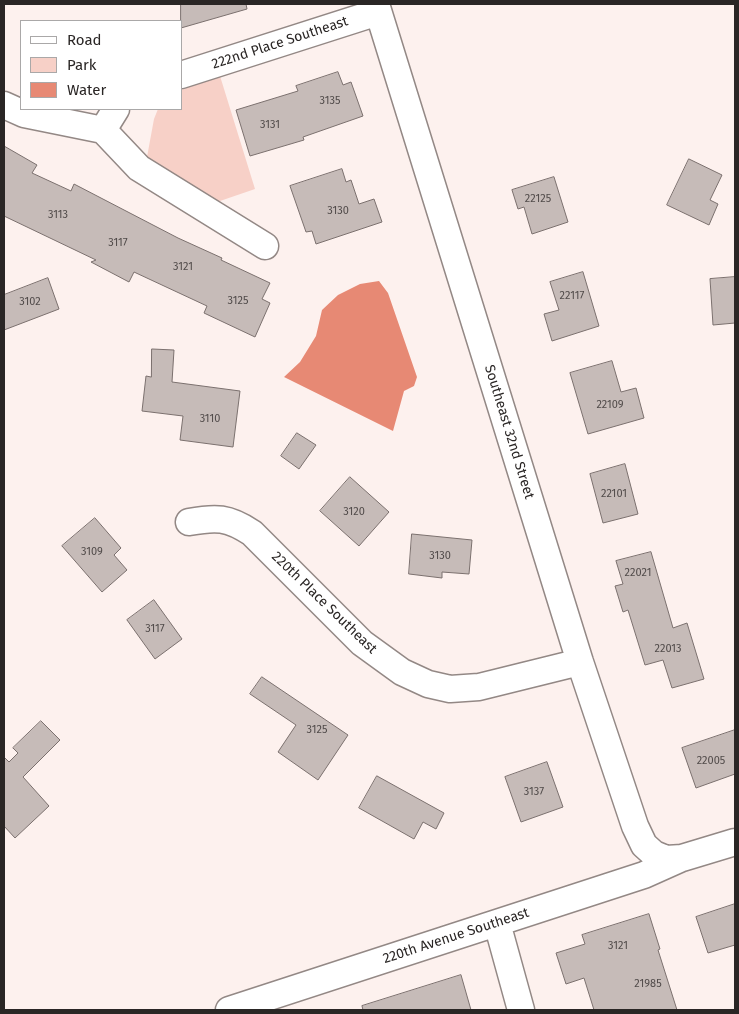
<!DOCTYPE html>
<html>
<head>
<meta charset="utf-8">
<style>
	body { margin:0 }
	#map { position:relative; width:739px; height:1014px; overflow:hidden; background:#fdf1ee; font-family:"Fira Sans",sans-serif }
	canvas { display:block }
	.frame { position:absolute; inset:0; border:5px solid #2a2625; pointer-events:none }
	.legend { position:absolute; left:20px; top:20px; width:162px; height:90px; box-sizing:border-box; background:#fff; border:1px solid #aaa8a8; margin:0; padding:6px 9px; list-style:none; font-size:15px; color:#2a2625 }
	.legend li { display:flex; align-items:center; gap:10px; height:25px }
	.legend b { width:25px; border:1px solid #aaa8a8 }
</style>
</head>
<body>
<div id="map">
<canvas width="739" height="1014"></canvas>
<div class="frame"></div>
<ul class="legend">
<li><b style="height:6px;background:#fff"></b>Road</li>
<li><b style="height:14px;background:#f7d0c7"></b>Park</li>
<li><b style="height:14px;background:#e78974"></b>Water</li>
</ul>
</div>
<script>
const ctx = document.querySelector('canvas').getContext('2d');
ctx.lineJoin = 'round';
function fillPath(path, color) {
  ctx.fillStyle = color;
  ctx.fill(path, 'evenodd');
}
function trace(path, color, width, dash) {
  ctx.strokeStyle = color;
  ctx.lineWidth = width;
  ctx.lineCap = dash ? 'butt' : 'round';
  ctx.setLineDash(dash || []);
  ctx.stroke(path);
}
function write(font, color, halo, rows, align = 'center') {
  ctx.font = font + ' "Fira Sans",sans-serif';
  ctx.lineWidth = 4.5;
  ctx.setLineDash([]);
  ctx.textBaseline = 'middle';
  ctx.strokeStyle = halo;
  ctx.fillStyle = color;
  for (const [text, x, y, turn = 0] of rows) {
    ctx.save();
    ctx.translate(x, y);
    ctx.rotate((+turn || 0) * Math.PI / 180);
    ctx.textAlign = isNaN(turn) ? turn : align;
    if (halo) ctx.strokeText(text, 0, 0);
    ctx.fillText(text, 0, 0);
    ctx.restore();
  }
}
fillPath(new Path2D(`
	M220 76 255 189 220 201 208 202 147 157 154 119 158 109H181V90Z`), '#f7d0c7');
fillPath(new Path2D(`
	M379 281 388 293 417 377 414 386 404 391 393 431 284 377 300 362 316 336 322 310 338 295 360 284Z`), '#e78974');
const building = new Path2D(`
	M181 4H246L247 9 181 28Z
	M338 72 343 85 351 82 363 116 303 137 304 140 250 156 236 110 298 91 296 86Z
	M4 146 37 165 32 173 71 191 74 184 178 238 222 258 221 260 270 283 262 299 270 303 255 337 204 313 207 306 134 272 129 282 91 262 96 260 4 216Z
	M689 159 722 175 710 200 718 204 709 225 667 205Z
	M342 169 346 182 351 180 359 204 374 199 382 222 316 244 312 231 306 232 290 186Z
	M554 177 568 222 532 234 524 207 518 209 512 190Z
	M583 272 599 326 552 341 544 314 559 310 550 282Z
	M735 277V323L713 325 710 279Z
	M48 278 59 309 4 330V295Z
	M152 349 174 350 172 382 240 391 233 447 180 440 183 416 142 411 146 376 151 377Z
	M612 361 621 392 636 388 644 418 588 434 570 373Z
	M297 433 316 445 299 469 281 456Z
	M625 464 638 514 603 523 590 474Z
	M350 477 389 512 359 546 320 511Z
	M95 518 121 548 114 555 127 570 102 592 62 546Z
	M412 534 472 540 469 574 442 572V578L409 574Z
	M651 552 673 628 687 623 704 679 672 688 663 660 645 665 628 610 623 612 615 586 623 584 616 561Z
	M154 600 182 639 155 659 127 620Z
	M262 677 348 735 318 780 278 752 296 725 250 694Z
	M41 721 60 740 23 777 49 806 15 838 4 826V757L9 762 18 753 13 748Z
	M735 730V774L696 788 682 748Z
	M547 762 563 807 521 822 505 777Z
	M377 776 444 813 436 829 423 822 414 839 359 808Z
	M735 904V945L708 953 696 917Z
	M649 914 660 949 658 950 677 1010H594L584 978 566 984 556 953 585 944 582 935Z
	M461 975 471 1010H363L362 1006Z`);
fillPath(building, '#c6bbb8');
trace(building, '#7b706e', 1);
const minor = new Path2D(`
	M376 4 580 662 635 826 644 845 654 854 666 859 682 858 735 842
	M181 75 378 12
	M4 105 24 114 103 130 139 168 265 246
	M103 130 116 109
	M189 522C216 517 228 517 252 533L362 643 402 672 428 684 450 689 479 687 580 662
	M497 923 521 1010
	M229 1010 644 875 682 858`);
trace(minor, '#938885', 29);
trace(minor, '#fff', 26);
write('11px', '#514b4a', null, [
	["3135",330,101],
	["3131",270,125],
	["22125",538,199],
	["3130",338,211],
	["3113",58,215],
	["3117",118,243],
	["3121",183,267],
	["22117",572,296],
	["3125",238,301],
	["3102",30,302],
	["22109",610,405],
	["3110",210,419],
	["22101",614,494],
	["3120",354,512],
	["3109",92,552],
	["3130",440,556],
	["22021",638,573],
	["3117",155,629],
	["22013",668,649],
	["3125",317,730],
	["22005",711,761],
	["3137",534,792],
	["3121",618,946],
	["21985",648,984]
]);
write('14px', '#2a2625', '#fff', [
	["222nd Place Southeast",280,43,-18],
	["Southeast 32nd Street",509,432,73],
	["220th Place Southeast",324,603,44],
	["220th Avenue Southeast",456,936,-18]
]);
</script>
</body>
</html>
